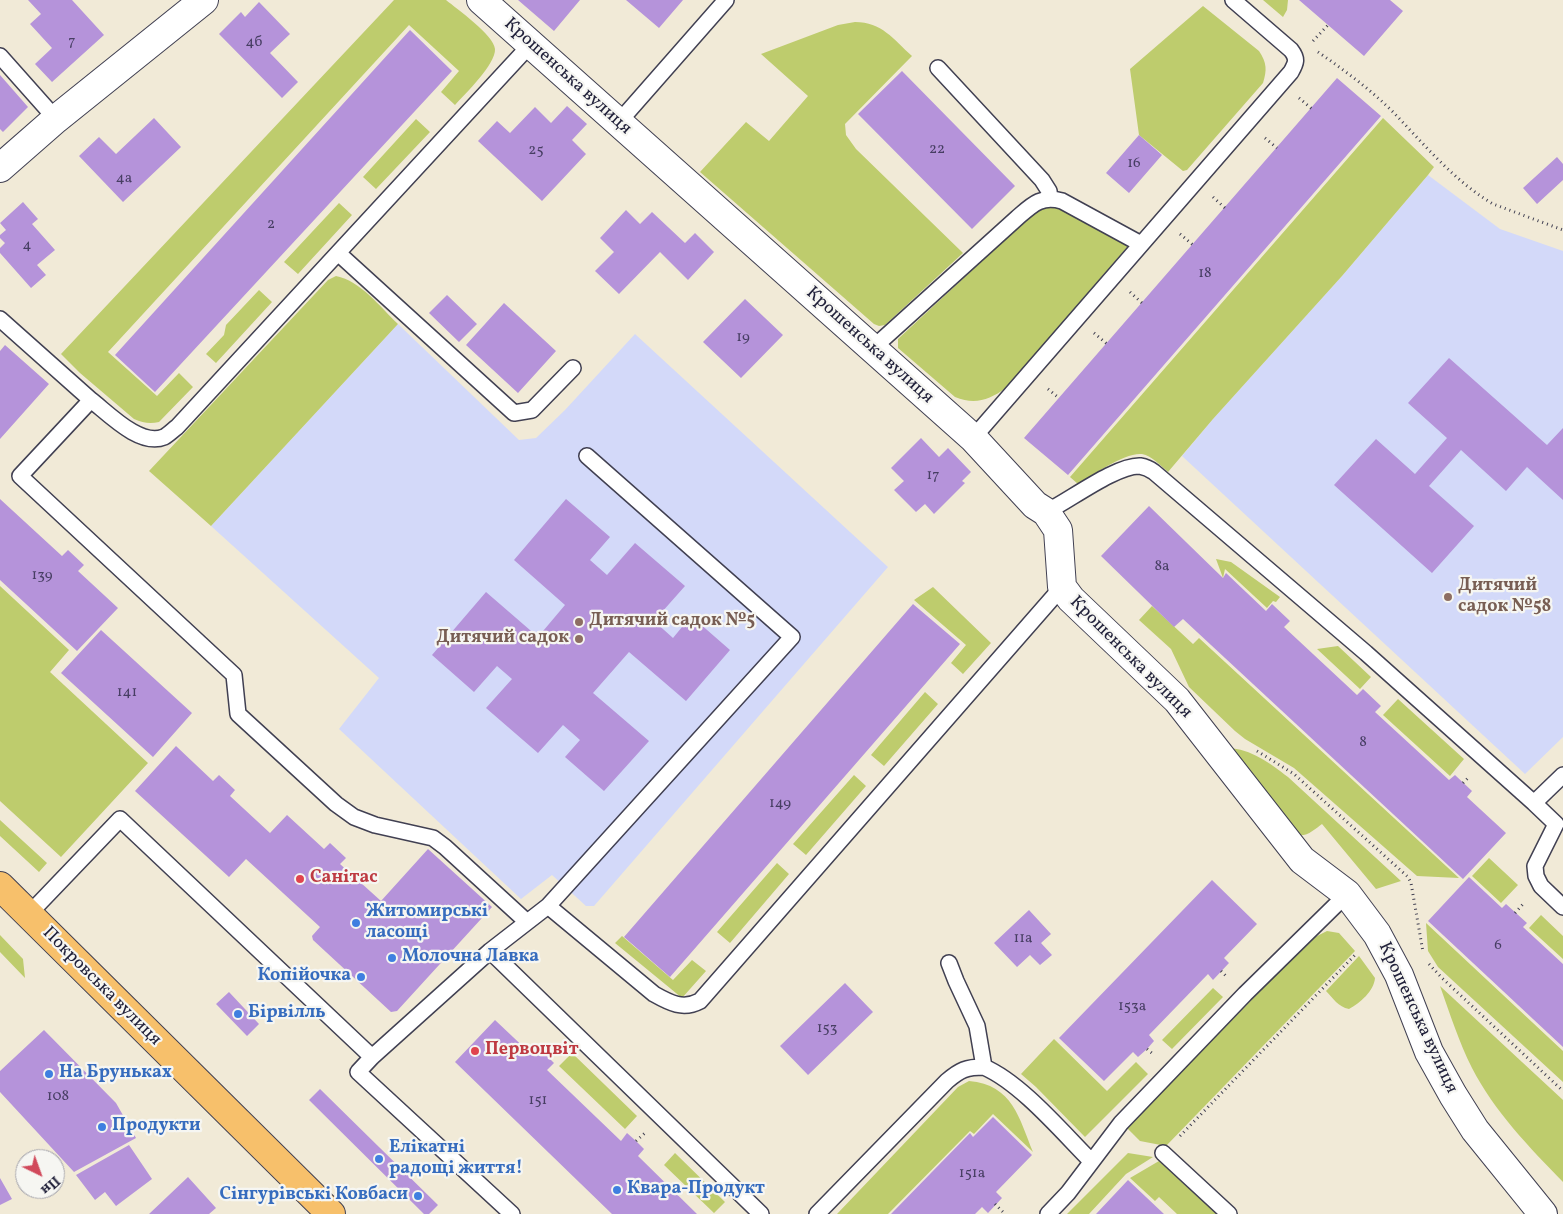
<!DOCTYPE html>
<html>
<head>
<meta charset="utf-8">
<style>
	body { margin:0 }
	#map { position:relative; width:1563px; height:1214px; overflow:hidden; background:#f1ead7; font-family:Vollkorn,serif }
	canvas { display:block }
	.north { position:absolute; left:15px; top:1149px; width:50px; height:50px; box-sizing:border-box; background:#f6f6f2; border:1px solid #a1a1a9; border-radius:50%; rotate:138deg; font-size:14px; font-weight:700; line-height:20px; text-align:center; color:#22223b }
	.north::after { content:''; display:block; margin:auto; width:18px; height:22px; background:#d1495b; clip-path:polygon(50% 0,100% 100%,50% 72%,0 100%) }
</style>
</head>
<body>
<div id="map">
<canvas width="1563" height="1214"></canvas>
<div class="north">Пн</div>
</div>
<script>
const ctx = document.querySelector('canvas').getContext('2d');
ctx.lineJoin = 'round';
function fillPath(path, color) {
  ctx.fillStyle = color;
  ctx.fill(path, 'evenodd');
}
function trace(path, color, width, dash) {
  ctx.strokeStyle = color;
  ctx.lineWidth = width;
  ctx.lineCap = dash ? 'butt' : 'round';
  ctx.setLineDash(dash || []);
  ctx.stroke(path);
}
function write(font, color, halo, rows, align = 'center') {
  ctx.font = font + ' Vollkorn,serif';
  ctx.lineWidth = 4.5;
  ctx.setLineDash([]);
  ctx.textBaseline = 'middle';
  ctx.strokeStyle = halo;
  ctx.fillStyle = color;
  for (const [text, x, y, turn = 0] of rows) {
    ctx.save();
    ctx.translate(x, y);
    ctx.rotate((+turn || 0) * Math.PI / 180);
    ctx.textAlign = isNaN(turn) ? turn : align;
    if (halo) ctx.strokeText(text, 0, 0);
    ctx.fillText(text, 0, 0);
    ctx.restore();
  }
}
fillPath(new Path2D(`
	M1428 175 1500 229 1563 251V737L1525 774 1182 456 1213 419 1342 276Z
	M398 324 519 440 536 438 565 410 635 334 888 567 594 906H586L552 875 521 899 339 729 379 678 211 526Z`), '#d3d9f9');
fillPath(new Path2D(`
	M394 0H446C457 9 494 35 495 49 496 64 465 94 455 105L441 92 459 71 409 25 108 352 157 396 179 373 193 387 159 422C150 424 143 423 134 419L80 373 61 354Z
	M1263 0H1288L1287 10 1283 17Z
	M1203 6 1259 51C1267 63 1267 70 1263 83L1187 170 1183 171 1139 135 1130 69Z
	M855 22C882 22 893 39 912 56L845 124 846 135 856 149 963 253 885 325 879 326 874 324 700 172 746 122 769 141 808 96 761 54 838 25Z
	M1383 118 1434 167 1428 175 1342 276 1213 419 1168 472C1161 466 1152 456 1142 454 1125 452 1093 475 1078 484L1070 477Z
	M416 119 430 132 376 189 363 177Z
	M339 203 352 215 298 274 284 262Z
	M1048 206H1058L1129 245 1006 388C989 400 975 405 955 397L898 348V339L1024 222 1039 210Z
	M336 276C361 281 380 307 398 324L211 526 149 471 328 280Z
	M259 290 272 302 216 363 206 354 224 335 226 325Z
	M1216 559 1231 562 1280 597 1276 602 1273 601 1267 608 1225 569 1223 578Z
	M0 586 69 650 50 672 148 763 61 857 0 801Z
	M933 587 991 643 963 674 951 663 966 645 914 600Z
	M1152 606 1193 644 1199 638 1459 878 1417 876 1294 768 1245 739 1235 731 1189 687 1171 649 1139 620Z
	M1338 646 1371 677 1360 689 1317 649Z
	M925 692 938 704 884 766 871 755Z
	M1398 699 1464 759 1450 776 1383 715Z
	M1228 748C1251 749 1270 763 1288 777L1401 881 1376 889 1322 824C1315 829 1307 837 1298 835Z
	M854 775 866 786 806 855 793 844Z
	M0 820 47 863 39 872 0 836Z
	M1489 858 1518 885 1501 903 1472 876Z
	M777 863 789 874 730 943 717 932Z
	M1541 915 1563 936V959L1529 928Z
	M1426 923 1563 1051V1082L1438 967 1428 951Z
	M1327 931 1339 933 1355 951 1166 1146 1140 1141 1127 1128 1300 950 1315 937Z
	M0 935 23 959 25 978 0 952Z
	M622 936 673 980 692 960 706 971 682 998 615 943Z
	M1359 956 1375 978C1374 991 1360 1003 1349 1009 1338 1007 1333 998 1326 991Z
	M1440 986 1563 1100V1182C1530 1148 1494 1111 1472 1068 1459 1042 1450 1014 1440 986Z
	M1213 988 1223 997 1172 1049 1162 1040Z
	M1054 1039 1107 1091 1136 1062 1148 1074 1085 1137 1036 1087 1021 1074Z
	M572 1053 637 1116 625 1129 559 1066Z
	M969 1081C1013 1085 1019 1118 1033 1152L993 1114 974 1134 970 1131 888 1214H837L958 1087Z
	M675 1153 725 1202 714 1213 664 1165Z
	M1128 1153 1153 1157 1126 1174 1089 1214H1067Z
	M1159 1161 1217 1214H1177L1159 1197 1155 1201 1130 1178Z`), '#becc6d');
fillPath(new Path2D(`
	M28 0H72L104 35 52 82 35 64 52 48 30 24 41 14Z
	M518 0H580L554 31Z
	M626 0H683L659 28Z
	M1299 0H1390L1403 11 1364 56Z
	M259 2 290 34 270 53 298 82 282 98 219 34 241 12 245 17Z
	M410 30 452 71 155 392 115 355Z
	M902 71 1015 186 972 229 858 114Z
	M0 75 28 107 3 132 0 129Z
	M1337 78 1381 116 1068 475 1024 438Z
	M567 106 587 124 572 140 586 154 542 201 478 141 497 121 510 133 535 107 551 123Z
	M154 118 181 147 123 202 79 156 99 137 116 154Z
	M1139 135 1162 155 1129 193 1106 173Z
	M1557 157 1563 164V180L1537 204 1523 188Z
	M23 202 38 219 32 224 55 250 37 265 46 275 31 288 0 253V248L5 243 0 238V235L6 230 0 223Z
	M626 210 640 224 652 212 685 243 695 233 714 252 688 280 660 252 619 294 595 271 614 252 600 238Z
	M447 295 477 324 459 342 429 313Z
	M745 299 783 335 741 378 703 342Z
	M504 303 556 351 518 393 466 345Z
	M5 345 49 384 0 439V351Z
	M1449 358 1547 445 1563 428V500L1527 467 1506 491 1461 450 1429 486 1474 526 1432 573 1334 485 1376 439 1415 474 1447 438 1408 403Z
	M921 438 939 457 948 448 971 472 962 481 965 483 934 514 925 504 916 512 894 490 904 481 891 468Z
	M0 499 62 556 68 550 84 565 78 571 118 608 77 651 0 580Z
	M566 499 610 537 590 560 607 575 635 543 685 586 654 621 673 638 691 616 730 650 686 701 629 652 593 693 649 741 604 791 565 757 580 740 563 725 538 753 486 708 512 679 497 666 474 692 432 655 486 592 538 637 565 605 514 560Z
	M1149 506 1223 578 1226 573 1266 611 1272 604 1290 621 1284 627 1357 695 1363 689 1381 706 1375 712 1449 780 1455 775 1472 791 1467 797 1506 833 1463 879 1183 619 1174 627 1101 556Z
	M913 604 960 644 670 977 624 937Z
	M101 630 192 713 153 757 61 673Z
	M176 746 213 781 219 775 235 790 230 796 270 833 287 815 324 849 330 843 346 858 340 864 381 901 428 849 492 907 397 1011 391 1012 313 940 312 936 320 927 246 859 229 877 135 791Z
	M1469 877 1502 908 1506 904 1527 923 1523 927 1563 964V1047L1428 921Z
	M1212 880 1257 924 1224 958 1229 963 1213 980 1208 974 1149 1035 1154 1041 1147 1049 1138 1057 1133 1052 1104 1081 1059 1038Z
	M1029 910 1051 934 1041 943 1052 955 1040 965 1030 955 1017 967 994 943Z
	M845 983 873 1012 808 1075 780 1046Z
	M229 992 259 1024 247 1036 216 1004Z
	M495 1020 531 1054 538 1047 554 1063 547 1070 621 1141 627 1133 636 1141 644 1149 638 1156 697 1214H612L455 1062Z
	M44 1030 116 1103 136 1138 74 1172 0 1092V1071Z
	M320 1089 438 1205 429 1214H424L309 1100Z
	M993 1117 1032 1155 996 1192 1002 1198 988 1213 982 1207 975 1214H891L970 1133 973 1137Z
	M129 1145 152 1179 116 1206 105 1192 95 1200 76 1175Z
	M188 1177 216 1208 209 1214H149Z
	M0 1178 12 1199 0 1205Z
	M1128 1180 1164 1214H1096Z`), '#b593da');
const service = new Path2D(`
	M0 56 56 119
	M938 68 1042 180 1049 191 1050 198
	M618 123 726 0
	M338 253 514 413 532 410 573 368
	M0 319 91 400
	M873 348 1017 218C1032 205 1041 195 1062 201L1141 244
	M973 438 1291 72C1296 63 1298 59 1291 50L1233 0
	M1046 512C1069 501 1116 465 1140 466 1146 467 1150 469 1154 472L1366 653 1534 803 1563 775
	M1534 803 1556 824 1535 866 1536 876 1541 886 1563 907
	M548 906 792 637 587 456
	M29 914 120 819 372 1057
	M527 922 445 847 433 838 375 825 354 817 336 804 238 714 234 675 20 476 91 400C108 413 140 447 164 437 168 435 173 430 177 427L531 44
	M490 951 548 906 654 994C670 1003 683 1010 700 1001L1062 587
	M949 963 956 981 977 1026 984 1067C1021 1083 1062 1132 1091 1161
	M1163 1153 1229 1214
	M512 1214 358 1072 372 1057 490 951 761 1214
	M817 1214 947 1081C960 1070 966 1067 984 1067
	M1048 1214 1068 1193 1121 1123 1245 994 1347 894`);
const minor = new Path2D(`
	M481 0 973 438 1035 505 1046 512 1058 530 1062 587 1071 599 1177 700 1302 860 1347 894 1377 934 1399 975 1429 1052 1453 1095 1475 1130 1543 1214`);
const tertiary = new Path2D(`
	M0 168 56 119 204 0`);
const trunk = new Path2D(`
	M0 886 331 1214`);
trace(service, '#414052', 18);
trace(minor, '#414052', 30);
trace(tertiary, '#414052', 30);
trace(trunk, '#414052', 30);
trace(new Path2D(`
	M1313 41 1328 25
	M1318 52C1344 70 1370 89 1393 112 1424 144 1454 181 1493 204L1563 230
	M1299 98 1312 109
	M1265 138 1277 148
	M1213 197 1225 208
	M1180 234 1193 245
	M1130 292 1142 303
	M1094 333 1107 344
	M1048 389 1059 398
	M1257 751 1294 774 1408 877 1411 883 1423 952
	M1463 783 1470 776
	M1515 913 1525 902
	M1429 964 1442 978 1563 1091
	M1221 971 1228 978
	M1147 1049 1154 1055
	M546 1055 554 1046
	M1180 1136 1355 955
	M636 1141 645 1133
	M995 1204 1005 1214`), '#414052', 3, [1, 4]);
trace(service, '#fff', 15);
trace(minor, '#fff', 28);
trace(tertiary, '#fff', 28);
trace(trunk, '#f7c06b', 28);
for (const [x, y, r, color] of [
	[1448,597,5,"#8d6e63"],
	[579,622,5,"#8d6e63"],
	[579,639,5,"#8d6e63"],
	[300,879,5,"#e0444e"],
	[356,923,5,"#3f7fe0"],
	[392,958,5,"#3f7fe0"],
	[361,977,5,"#3f7fe0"],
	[238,1014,5,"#3f7fe0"],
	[475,1051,5,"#e0444e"],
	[49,1074,5,"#3f7fe0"],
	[102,1127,5,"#3f7fe0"],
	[379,1159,5,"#3f7fe0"],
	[617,1190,5,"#3f7fe0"],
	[418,1196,5,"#3f7fe0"]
]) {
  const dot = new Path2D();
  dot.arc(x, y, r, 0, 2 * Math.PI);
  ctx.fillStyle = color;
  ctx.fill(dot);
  trace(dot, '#f6f6f2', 2);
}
write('15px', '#473e63', null, [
	["7",72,42],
	["4б",254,43],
	["22",937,150],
	["25",536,151],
	["16",1134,164],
	["4а",124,179],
	["2",271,225],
	["4",27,246],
	["18",1205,274],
	["19",743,338],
	["17",933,476],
	["8а",1162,567],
	["139",42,576],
	["141",127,693],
	["8",1363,743],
	["149",780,804],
	["11а",1023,939],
	["6",1498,946],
	["153а",1132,1007],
	["153",827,1029],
	["108",58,1097],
	["151",538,1101],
	["151а",972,1174]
]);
write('18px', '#22223b', '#f6f6f2', [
	["Крошенська вулиця",567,77,42],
	["Крошенська вулиця",869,346,42],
	["Крошенська вулиця",1130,658,45],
	["Покровська вулиця",101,987,45],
	["Крошенська вулиця",1417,1018,65]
]);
write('bold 18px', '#785e54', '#f6f6f2', [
	["Дитячий",1458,587],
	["садок №58",1458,608],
	["Дитячий садок №5",589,622],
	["Дитячий садок",569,639,"right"]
], 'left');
write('bold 18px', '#be3a42', '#f6f6f2', [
	["Санітас",310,879],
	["Первоцвіт",485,1051]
], 'left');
write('bold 18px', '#366cbe', '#f6f6f2', [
	["Житомирські",366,913],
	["ласощі",366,934],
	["Молочна Лавка",402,958],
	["Копійочка",351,977,"right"],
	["Бірвілль",248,1014],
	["На Бруньках",59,1074],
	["Продукти",112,1127],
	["Елікатні",389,1149],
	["радощі життя!",389,1170],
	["Квара-Продукт",627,1190],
	["Сінгурівські Ковбаси",408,1196,"right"]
], 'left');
</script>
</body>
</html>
